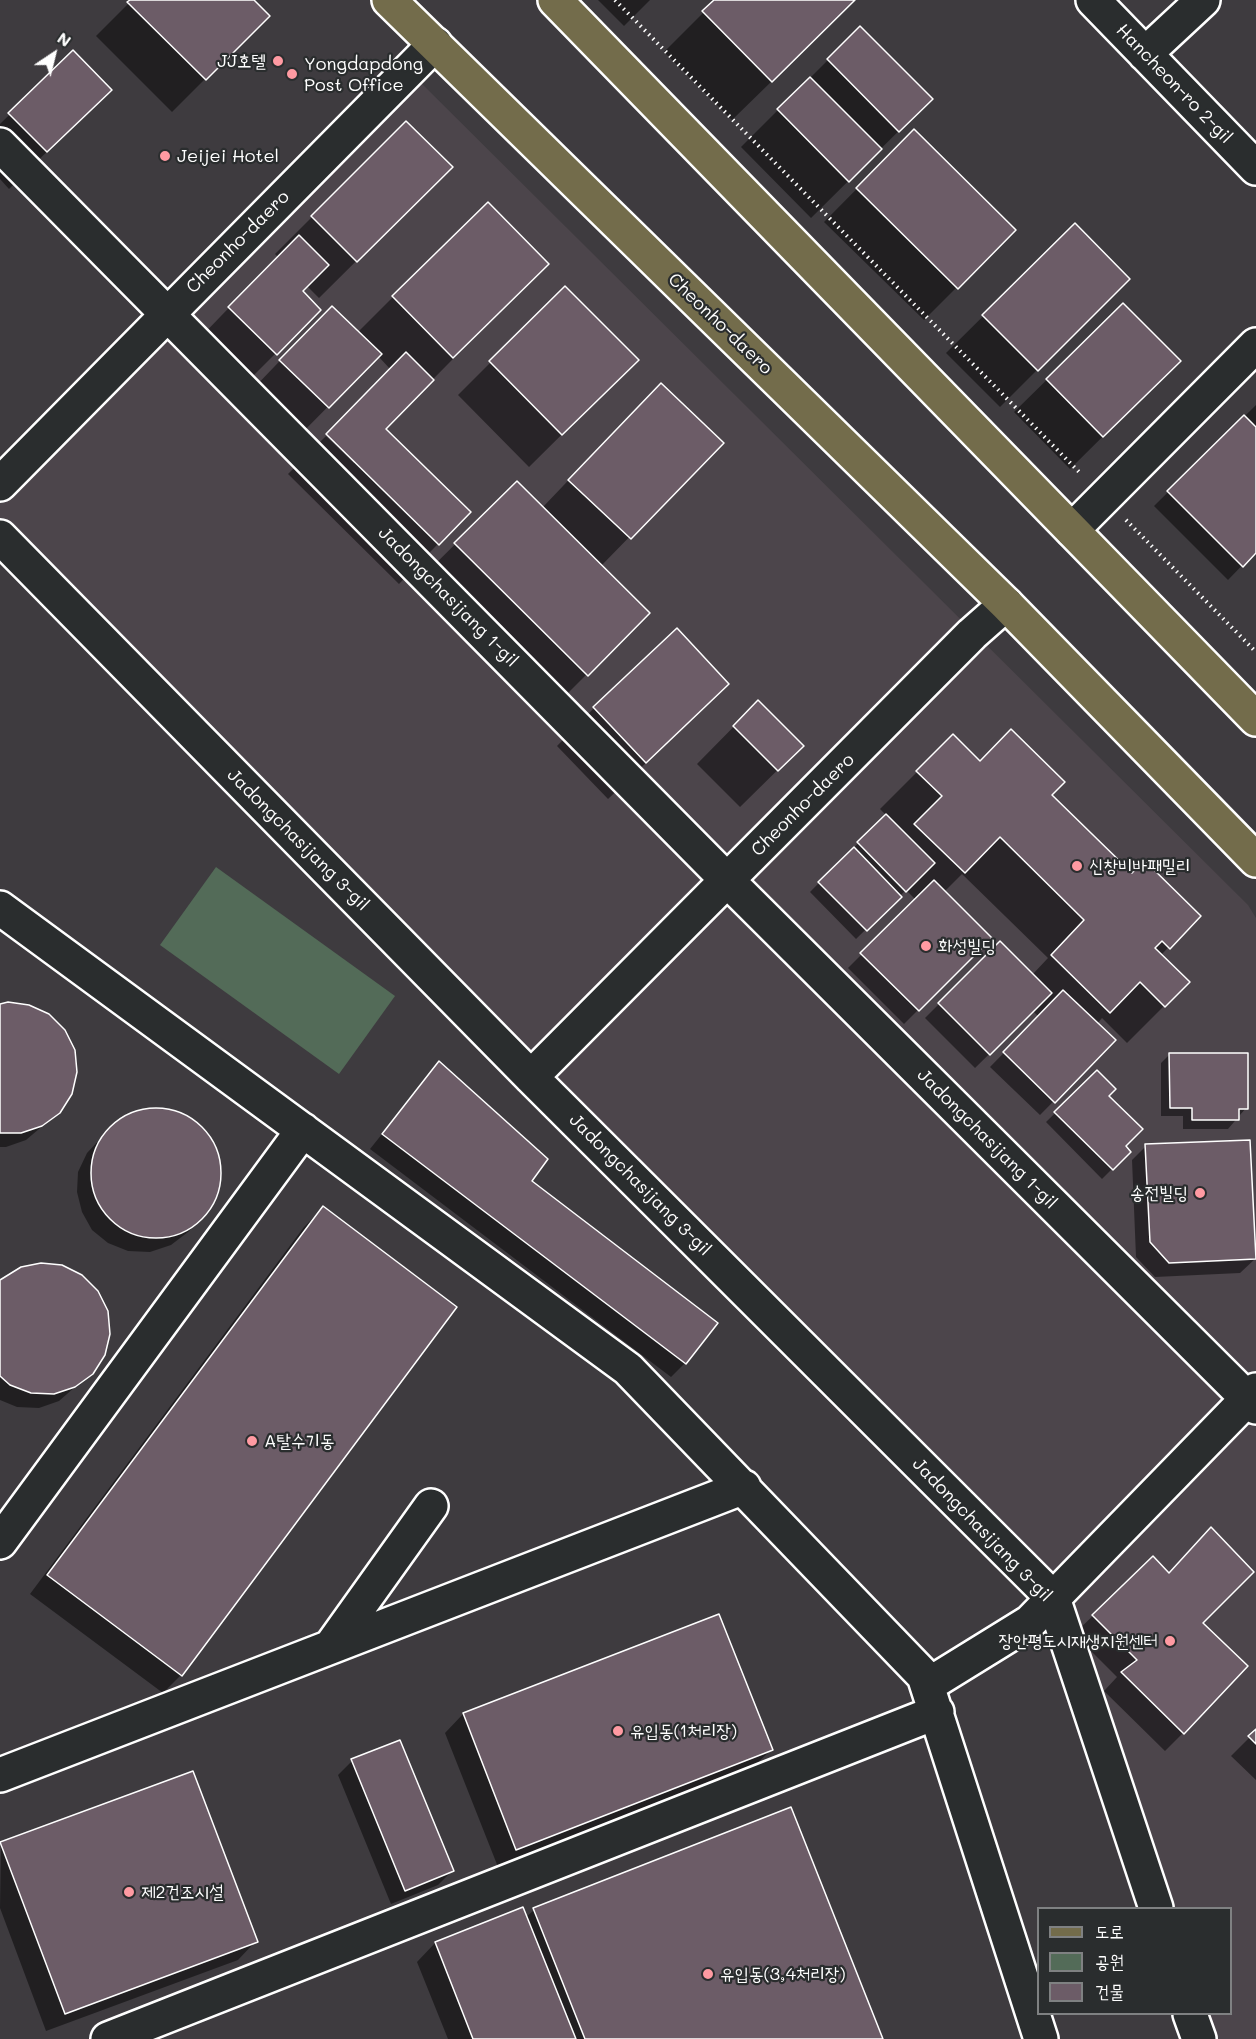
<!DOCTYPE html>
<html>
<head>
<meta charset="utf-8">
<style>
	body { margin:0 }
	#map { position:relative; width:1256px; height:2039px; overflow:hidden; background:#3e3b3f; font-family:Mali,"Poor Story",sans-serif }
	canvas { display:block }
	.legend { position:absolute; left:1037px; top:1907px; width:195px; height:108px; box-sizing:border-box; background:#2a2d2e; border:2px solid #7f8182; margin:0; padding:8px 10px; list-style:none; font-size:18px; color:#fff }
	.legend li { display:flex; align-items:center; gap:12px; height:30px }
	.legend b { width:30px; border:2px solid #7f8182 }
	.north { position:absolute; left:24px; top:24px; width:60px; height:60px; -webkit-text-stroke:4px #2a2d2e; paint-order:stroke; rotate:35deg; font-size:16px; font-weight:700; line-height:24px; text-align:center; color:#fff }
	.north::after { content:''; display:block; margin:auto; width:21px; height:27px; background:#fff; clip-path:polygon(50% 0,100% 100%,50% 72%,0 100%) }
</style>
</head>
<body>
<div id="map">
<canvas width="1256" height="2039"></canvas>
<ul class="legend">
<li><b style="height:8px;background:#736c4b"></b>도로</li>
<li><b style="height:16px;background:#536b58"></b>공원</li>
<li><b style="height:16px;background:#6c5c67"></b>건물</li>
</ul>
<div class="north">N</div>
</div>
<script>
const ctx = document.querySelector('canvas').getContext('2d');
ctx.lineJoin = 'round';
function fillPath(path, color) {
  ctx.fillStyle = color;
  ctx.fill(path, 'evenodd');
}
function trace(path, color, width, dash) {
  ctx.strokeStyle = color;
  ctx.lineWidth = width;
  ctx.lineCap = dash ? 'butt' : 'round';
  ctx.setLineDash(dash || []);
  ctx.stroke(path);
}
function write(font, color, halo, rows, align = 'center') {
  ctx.font = font + ' Mali,"Poor Story",sans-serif';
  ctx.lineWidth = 4.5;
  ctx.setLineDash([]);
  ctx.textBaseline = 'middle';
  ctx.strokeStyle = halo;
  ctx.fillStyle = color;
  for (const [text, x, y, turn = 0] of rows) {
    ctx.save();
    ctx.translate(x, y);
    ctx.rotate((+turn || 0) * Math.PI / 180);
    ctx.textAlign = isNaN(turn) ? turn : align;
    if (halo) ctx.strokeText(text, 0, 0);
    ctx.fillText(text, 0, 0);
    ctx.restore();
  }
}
fillPath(new Path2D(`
	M409 71 1248 905 1256 918V2039H1199L1190 2014H1230V1908H1156L1053 1598 0 537V484Z`), '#4c454b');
fillPath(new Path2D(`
	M216 867 395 996 339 1074 160 945Z`), '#536b58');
fillPath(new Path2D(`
	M132 0H252L268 16 172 112 96 36Z
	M598 0H650L624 26Z
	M716 0H855L732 120 664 52Z
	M860 28 931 99 811 218 741 147Z
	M73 52 72 127 9 189 0 179V124Z
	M406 123 451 167 319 298 306 285 300 291 319 310 238 391 192 346 278 257 275 254Z
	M914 131 1014 230 924 320 824 222Z
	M1075 225 1128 279 1000 407 946 353Z
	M565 288 637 360 529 467 458 395Z
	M393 297 510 301 384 429 469 512 399 584 288 474 326 436 354 463 356 461 391 370 378 356 295 440 248 394 300 340 358 332Z
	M1123 305 1179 361 1070 469 1014 412Z
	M1256 405V551L1228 580 1154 506Z
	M624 422 721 443 601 566 648 613 554 707 422 577 517 483 542 508Z
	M758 702 802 746 740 807 697 764Z
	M594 708 690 721 608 799 557 746Z
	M953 736 979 763 1050 795 1132 875 1199 916 1161 955 1188 982 1127 1043 1102 1018 1097 1024 1114 1040 1040 1115 990 1067 1039 1017 1033 1011 975 1068 925 1018 1000 943 1032 975 1048 958 962 874 944 892 990 938 904 1024 848 968 916 900 906 890 856 939 810 892 886 815 880 809Z
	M0 1005 59 1112 26 1140 6 1147H0Z
	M1170 1054 1246 1108 1228 1129H1183V1116H1161V1063Z
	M439 1063 529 1181 685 1363 671 1377 370 1149Z
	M1097 1072 1124 1146 1129 1152 1102 1179 1046 1122Z
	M153 1109 173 1111 193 1120 209 1136 218 1155 220 1178 215 1198 203 1217 188 1232 171 1245 150 1252 128 1251 108 1243 92 1230 82 1212 77 1192 78 1172 87 1153 115 1123 133 1112Z
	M1146 1146 1255 1259 1240 1273 1155 1277 1136 1257 1132 1160Z
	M323 1208 181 1675 163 1693 30 1594 304 1227Z
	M0 1282 91 1373 59 1401 39 1408 17 1407 0 1400Z
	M1153 1558 1201 1623 1183 1733 1165 1751 1104 1691 1117 1677 1074 1634Z
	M463 1714 771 1750 752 1768 498 1867 445 1733Z
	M1256 1731V1780L1231 1756Z
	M352 1761 452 1871 438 1885 391 1904 338 1775Z
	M1 1844 256 1941 238 1960 46 2031 0 1908Z
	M522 1909 525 1918 534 1910 881 2039H448L417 1962 435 1943Z`), '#0007');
const building = new Path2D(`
	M130 0H254L270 16 206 80 127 2Z
	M714 0H855L772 82 702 11Z
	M860 26 933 99 899 132 827 59Z
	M73 50 112 90 47 152 8 113Z
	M810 77 882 149 849 182 777 109Z
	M406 121 453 167 357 262 311 216Z
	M914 129 1016 230 958 289 856 188Z
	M488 202 549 264 453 358 392 296Z
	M1075 223 1130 279 1038 371 982 315Z
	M299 235 329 265 303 291 321 310 277 355 228 307Z
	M565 286 639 360 562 435 489 361Z
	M1123 303 1181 361 1103 437 1046 379Z
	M332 306 382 354 329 408 279 360Z
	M406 352 434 380 386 429 471 512 439 545 326 434Z
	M661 383 724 443 631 539 568 480Z
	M1244 415 1256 427V553L1243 567 1167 491Z
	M517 481 650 613 588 676 454 543Z
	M677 628 729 684 646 763 593 707Z
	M758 700 804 746 778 771 733 726Z
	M1011 729 1065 782 1052 795 1132 873 1144 860 1201 916 1170 949 1162 941 1155 948 1190 982 1165 1007 1140 982 1110 1013 1051 955 1084 920 1000 837 965 873 914 824 942 796 916 771 953 734 980 761Z
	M886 814 935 863 906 892 857 842Z
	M854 847 902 897 867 931 818 882Z
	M934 880 992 938 919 1011 860 953Z
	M1000 941 1052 993 990 1055 938 1003Z
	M1063 990 1116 1040 1055 1103 1003 1052Z
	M8 1002 29 1005 49 1014 65 1030 75 1050 77 1072 72 1094 60 1113 42 1126 21 1133H0V1004Z
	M1169 1053H1248V1109H1239V1120H1192V1108H1170Z
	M439 1061 548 1159 532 1181 718 1323 686 1364 382 1134Z
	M1097 1070 1116 1089 1109 1096 1143 1129 1126 1146 1131 1152 1113 1170 1054 1112Z
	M91 1173a65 65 0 1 1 130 0a65 65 0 1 1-130 0Z
	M1250 1140 1256 1259 1169 1263 1150 1242 1145 1144Z
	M323 1206 457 1307 182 1676 47 1575Z
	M41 1263 62 1265 82 1275 98 1291 108 1311 110 1334 105 1355 93 1374 75 1387 54 1394 31 1393 10 1385 0 1376V1280L21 1267Z
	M1211 1527 1254 1572 1203 1623 1248 1666 1184 1734 1121 1672 1137 1660 1092 1615 1153 1556 1169 1573Z
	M719 1614 773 1750 516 1850 463 1713Z
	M1256 1729V1744L1248 1736Z
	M400 1740 454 1871 405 1891 351 1759Z
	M193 1771 258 1942 65 2014 0 1842Z
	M791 1807 883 2039H585L533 1908Z
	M523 1907 576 2039H473L435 1942Z`);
fillPath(building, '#6c5c67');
trace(building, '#fff', 1.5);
const minor = new Path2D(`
	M1093 0 1256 168
	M1145 54 1203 0
	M0 145 728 881 1256 1407
	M0 484 435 44
	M1072 530 1256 345
	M0 537 531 1077 1053 1598 1156 1908
	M0 908 628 1369 924 1676 1041 2039
	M531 1077 972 634 1006 604
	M0 1542 303 1130
	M331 1646 431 1506
	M928 1685 1030 1622 1256 1390
	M0 1775 744 1487
	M1190 2014 1199 2039
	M108 2039 937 1712`);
const major = new Path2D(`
	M389 0 1006 604 1256 860
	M555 0 1256 719`);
trace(minor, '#fff', 38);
trace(major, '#fff', 38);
trace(new Path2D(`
	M615 0 1081 474
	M1126 520 1256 652`), '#fff', 4, [1.5, 4.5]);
trace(minor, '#2a2d2e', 33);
trace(major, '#736c4b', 33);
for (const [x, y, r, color] of [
	[278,61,6,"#ff9aa2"],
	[292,74,6,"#ff9aa2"],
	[165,156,6,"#ff9aa2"],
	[1077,866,6,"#ff9aa2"],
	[926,946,6,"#ff9aa2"],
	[1200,1193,6,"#ff9aa2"],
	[252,1441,6,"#ff9aa2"],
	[1170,1641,6,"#ff9aa2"],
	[618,1731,6,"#ff9aa2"],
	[129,1892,6,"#ff9aa2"],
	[708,1974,6,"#ff9aa2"]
]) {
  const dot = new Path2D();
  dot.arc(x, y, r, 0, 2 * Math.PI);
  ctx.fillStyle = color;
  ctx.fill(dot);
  trace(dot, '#2a2d2e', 2);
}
write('18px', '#fff', '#2a2d2e', [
	["JJ호텔",266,61,"right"],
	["Yongdapdong",304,64],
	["Post Office",304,85],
	["Jeijei Hotel",177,156],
	["신창비바패밀리",1089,866],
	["화성빌딩",938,946],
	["송전빌딩",1188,1193,"right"],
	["A탈수기동",264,1441],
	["장안평도시재생지원센터",1158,1641,"right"],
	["유입동(1처리장)",630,1731],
	["제2건조시설",141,1892],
	["유입동(3,4처리장)",720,1974]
], 'left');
write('18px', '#fff', '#2a2d2e', [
	["Hancheon-ro 2-gil",1174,84,46],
	["Cheonho-daero",238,242,-45],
	["Cheonho-daero",720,324,44],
	["Jadongchasijang 1-gil",448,597,45],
	["Cheonho-daero",803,805,-45],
	["Jadongchasijang 3-gil",298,840,45],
	["Jadongchasijang 1-gil",987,1139,45],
	["Jadongchasijang 3-gil",640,1185,45],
	["Jadongchasijang 3-gil",982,1530,46]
]);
</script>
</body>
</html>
